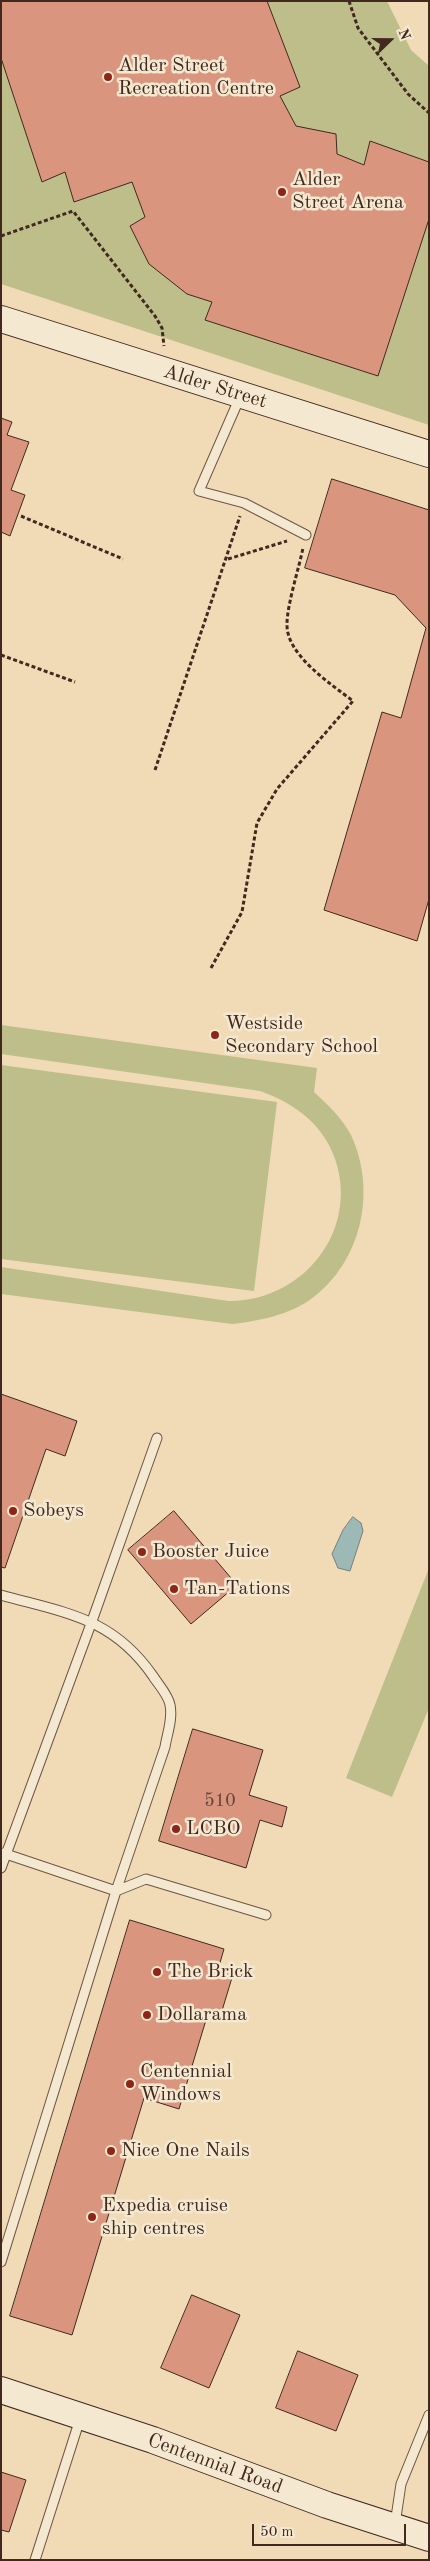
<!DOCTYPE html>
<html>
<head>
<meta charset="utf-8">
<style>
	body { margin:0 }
	#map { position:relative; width:430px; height:2561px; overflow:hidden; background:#f0dbb6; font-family:"Old Standard TT",serif }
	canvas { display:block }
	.frame { position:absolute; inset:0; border:2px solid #41291f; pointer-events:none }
	.north { position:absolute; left:365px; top:15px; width:50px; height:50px; -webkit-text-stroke:4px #f5e8d0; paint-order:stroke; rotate:68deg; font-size:14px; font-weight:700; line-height:20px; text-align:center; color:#41291f }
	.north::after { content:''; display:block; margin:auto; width:18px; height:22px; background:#41291f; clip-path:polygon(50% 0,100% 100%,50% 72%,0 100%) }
	.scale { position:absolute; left:252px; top:2524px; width:154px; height:22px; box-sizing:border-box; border:2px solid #41291f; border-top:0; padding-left:6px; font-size:15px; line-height:18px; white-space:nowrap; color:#41291f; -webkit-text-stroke:4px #f5e8d0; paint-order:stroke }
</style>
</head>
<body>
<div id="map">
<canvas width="430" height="2561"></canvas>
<div class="frame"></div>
<div class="north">N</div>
<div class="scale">50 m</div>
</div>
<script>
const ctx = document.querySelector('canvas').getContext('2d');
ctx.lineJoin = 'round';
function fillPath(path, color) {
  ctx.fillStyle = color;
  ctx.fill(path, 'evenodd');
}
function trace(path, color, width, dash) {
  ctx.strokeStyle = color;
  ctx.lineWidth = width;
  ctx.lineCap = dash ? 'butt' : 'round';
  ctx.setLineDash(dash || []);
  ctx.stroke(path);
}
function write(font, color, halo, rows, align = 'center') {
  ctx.font = font + ' "Old Standard TT",serif';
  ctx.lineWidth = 5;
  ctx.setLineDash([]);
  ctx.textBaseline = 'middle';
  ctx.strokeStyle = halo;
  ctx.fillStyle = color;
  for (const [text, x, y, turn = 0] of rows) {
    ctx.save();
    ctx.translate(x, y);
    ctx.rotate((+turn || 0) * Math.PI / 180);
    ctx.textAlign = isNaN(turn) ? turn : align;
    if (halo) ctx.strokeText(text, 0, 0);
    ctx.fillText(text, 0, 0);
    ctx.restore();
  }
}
fillPath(new Path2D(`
	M1 1H387L411 50 429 66V425L1 284Z
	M1 1025 317 1068 314 1092C328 1105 342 1118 351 1135 377 1191 362 1262 311 1299 289 1315 259 1321 232 1324L1 1294V1267L228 1301C308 1302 366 1221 330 1147 316 1119 289 1101 260 1091L1 1054Z
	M1 1065 277 1102 254 1291 1 1259Z
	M429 1568V1708L392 1797 346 1778Z`), '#bebe8b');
const water = new Path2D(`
	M353 1517 361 1523 363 1531 350 1571 338 1568 332 1554 343 1530Z`);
fillPath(water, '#9cb9b5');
trace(water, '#787f79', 1);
const building = new Path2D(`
	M1 1H267L300 87 280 96 296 126 336 134 337 154 364 165 370 141 429 162V219L378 376 205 320 212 302 187 294 149 264 130 226 145 217 132 182 74 202 65 172 42 182 1 58Z
	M1 418 12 422 7 435 29 442 11 490 25 495 10 536 1 532Z
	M332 479 429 510V899L417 941 324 910 382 712 401 718 426 628 395 595 305 568Z
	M1 1394 77 1421 65 1456 46 1449 5 1568 1 1567Z
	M174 1511 237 1585 191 1624 128 1550Z
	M193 1729 263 1750 249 1795 287 1807 282 1827 260 1820 246 1868 159 1841Z
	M130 1920 224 1949 219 1966 234 1971 221 2014 209 2010 179 2109 144 2098 72 2335 10 2316Z
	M192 2295 240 2315 209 2388 161 2368Z
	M298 2351 358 2375 336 2431 276 2408Z
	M1 2472 26 2480 9 2532 1 2530Z`);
fillPath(building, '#da957f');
trace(building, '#41291f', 1);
const lane = new Path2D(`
	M240 397 199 491 244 503 306 535
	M1 1595C65 1613 112 1617 153 1676 158 1684 169 1696 170 1705 173 1719 167 1734 165 1747L116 1891 1 2262
	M3 1853 116 1891 146 1879 266 1915
	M1 1868 92 1621 157 1438
	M395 2524 401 2484 429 2415
	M35 2560 80 2419`);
const secondary = new Path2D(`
	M1 319 429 454
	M1 2390 153 2440 327 2505 429 2538`);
trace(lane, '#6d5645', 11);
trace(secondary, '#41291f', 28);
trace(new Path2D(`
	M349 1 358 28 408 94 429 113
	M1 236 73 211 155 316 162 328 164 346
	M21 516 123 559
	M228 559 287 541
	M1 655 75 682
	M155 770 240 516
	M211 968 242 912 257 823 277 789 353 701C331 684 286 655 287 624 287 605 299 568 303 548`), '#41291f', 3, [4, 2.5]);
trace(lane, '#f5e8d0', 9);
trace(secondary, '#f5e8d0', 26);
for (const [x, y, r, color] of [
	[108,77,5,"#8f2418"],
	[282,192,5,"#8f2418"],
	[215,1035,5,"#8f2418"],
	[13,1511,5,"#8f2418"],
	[142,1552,5,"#8f2418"],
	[174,1589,5,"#8f2418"],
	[176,1829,5,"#8f2418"],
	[157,1972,5,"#8f2418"],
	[147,2015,5,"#8f2418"],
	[130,2084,5,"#8f2418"],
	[111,2151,5,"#8f2418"],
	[92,2217,5,"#8f2418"]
]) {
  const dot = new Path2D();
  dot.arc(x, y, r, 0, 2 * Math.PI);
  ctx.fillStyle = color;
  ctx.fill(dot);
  trace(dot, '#f5e8d0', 2);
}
write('18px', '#674437', null, [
	["510",220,1801]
]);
write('20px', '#41291f', '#f5e8d0', [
	["Alder Street",118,66],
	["Recreation Centre",118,89],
	["Alder",292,180],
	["Street Arena",292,203],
	["Westside",225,1024],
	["Secondary School",225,1047],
	["Sobeys",23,1511],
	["Booster Juice",152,1552],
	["Tan-Tations",184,1589],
	["LCBO",186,1829],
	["The Brick",167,1972],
	["Dollarama",157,2015],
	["Centennial",140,2072],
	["Windows",140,2095],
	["Nice One Nails",121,2151],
	["Expedia cruise",102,2206],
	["ship centres",102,2229]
], 'left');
write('20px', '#41291f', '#f5e8d0', [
	["Alder Street",215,387,17],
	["Centennial Road",215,2464,20]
]);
</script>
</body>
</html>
